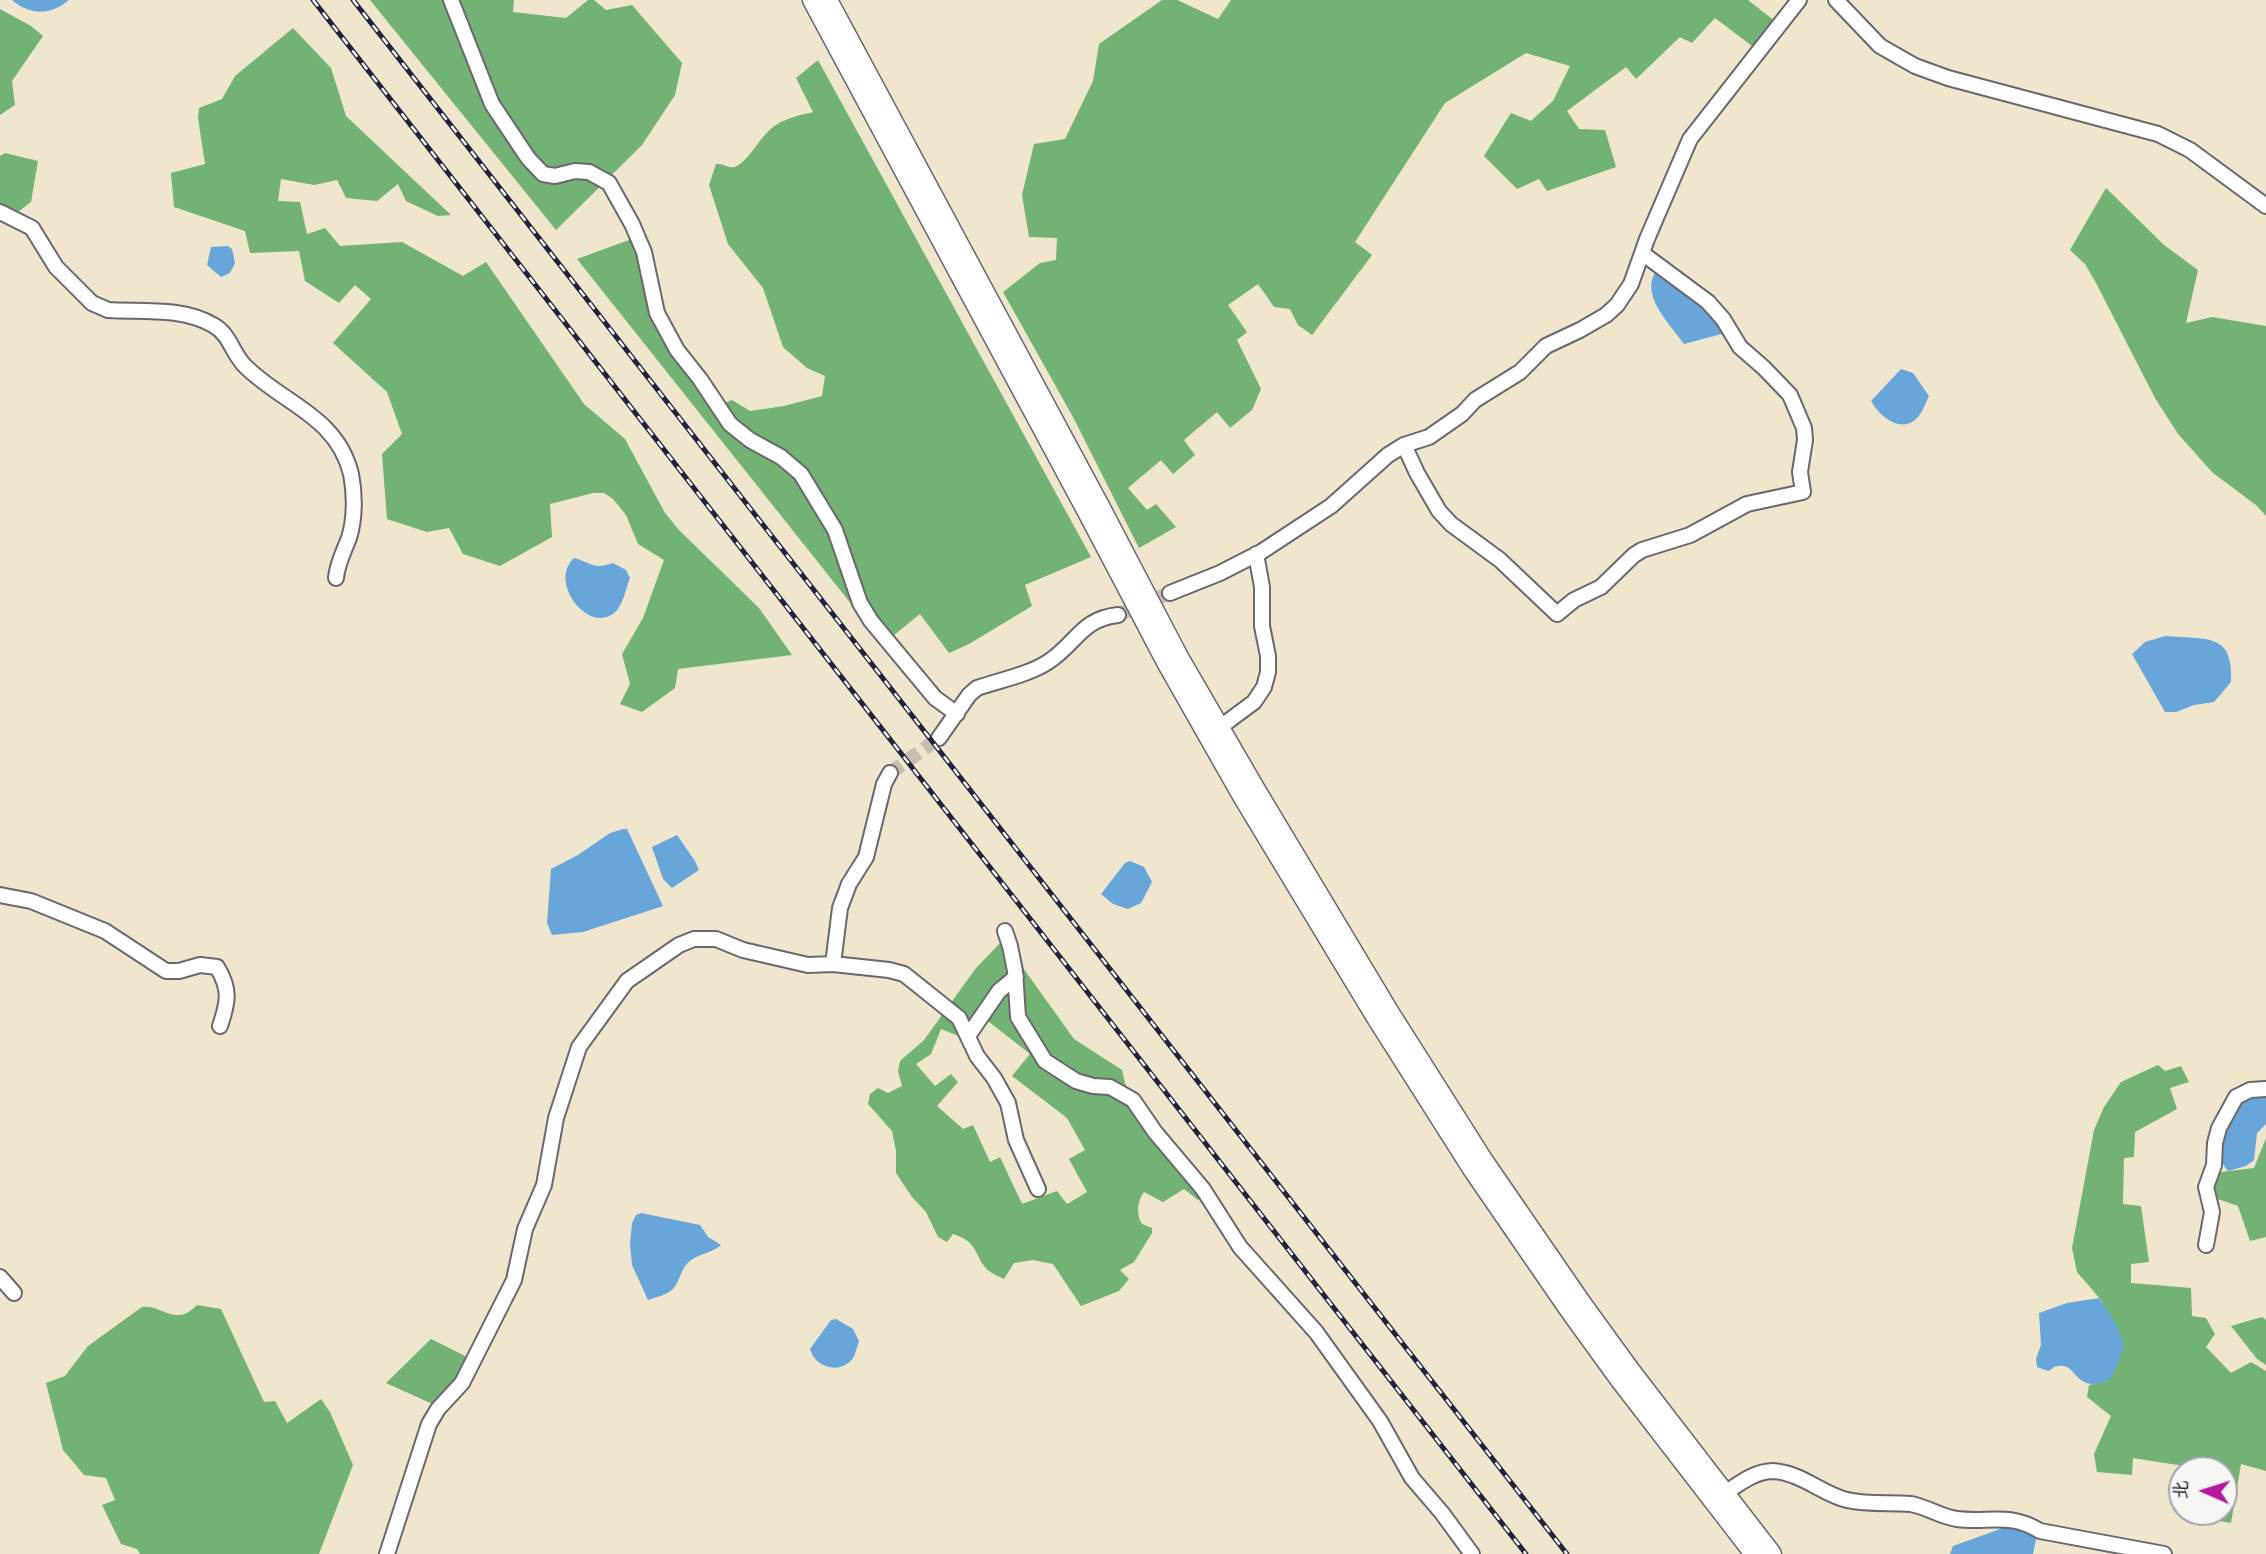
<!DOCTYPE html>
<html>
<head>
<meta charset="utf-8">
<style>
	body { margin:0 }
	#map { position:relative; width:2266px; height:1554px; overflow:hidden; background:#efe6cd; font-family:"Gochi Hand","LXGW WenKai TC",sans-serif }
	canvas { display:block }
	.north { position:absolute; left:2168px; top:1456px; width:70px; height:70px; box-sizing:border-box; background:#f6f6f2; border:2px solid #a1a1a9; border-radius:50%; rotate:273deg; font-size:19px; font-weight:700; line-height:28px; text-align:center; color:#22223b }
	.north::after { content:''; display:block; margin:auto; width:24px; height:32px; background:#b5179e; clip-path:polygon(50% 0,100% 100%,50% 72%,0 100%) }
</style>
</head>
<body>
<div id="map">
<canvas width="2266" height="1554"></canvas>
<div class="north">北</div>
</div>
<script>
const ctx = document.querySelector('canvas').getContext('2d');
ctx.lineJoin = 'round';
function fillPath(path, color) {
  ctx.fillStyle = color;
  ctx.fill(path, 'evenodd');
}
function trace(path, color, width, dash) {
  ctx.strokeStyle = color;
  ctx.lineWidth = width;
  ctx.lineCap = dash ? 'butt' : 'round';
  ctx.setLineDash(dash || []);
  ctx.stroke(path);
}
fillPath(new Path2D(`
	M370 0H514L513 12 566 18 588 0H594L606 10 632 5 682 63 675 95 642 145 556 230Z
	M1162 0H1177L1218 19 1231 0H1748L1776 22 1756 49 1715 18 1692 43 1680 37 1636 79 1626 67 1567 111 1579 129 1605 130 1616 167 1547 191 1539 179 1517 189 1484 156 1511 113 1531 121 1553 101 1570 66 1526 53 1445 103 1355 242 1372 255 1312 335 1298 325 1290 309 1274 307 1258 284 1228 305 1247 332 1237 340 1261 389 1252 410 1230 428 1217 412 1184 440 1195 455 1173 474 1161 460 1128 488 1147 510 1156 504 1176 527 1139 548 1073 417 1003 292 1040 263 1056 260 1057 238 1029 237 1022 195 1034 144 1065 139 1093 81 1099 44Z
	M0 9 31 26 43 36 12 81 15 105 0 115Z
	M293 28 331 68 346 116 451 215 438 216 406 201 398 184 377 201 346 198 337 180 314 185 281 179 278 201 300 202 307 234 325 228 340 246 402 242 463 276 486 262 584 404 625 439 665 513 679 530 759 608 792 655 678 669 675 688 642 712 620 704 630 684 622 654 643 618 664 560 638 544 626 515 613 499 604 493H593L550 504 552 537 500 566 463 554 449 528 427 532 387 519 382 454 402 434 387 392 333 343 371 299 355 285 339 303 305 281 299 251 250 253 245 231 174 207 171 173 205 164 198 118 199 108 222 99 235 76Z
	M818 60 1091 557 1025 585 1032 606 969 644 949 653 920 614 883 644 577 259 640 236 665 323 724 403 732 400 750 411 784 406 822 396 825 376 807 368 783 347 763 288 728 244 709 185 716 164C724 163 730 170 737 166 753 156 761 134 776 125 786 118 801 115 813 112L796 78Z
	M5 153 38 161 31 202 14 215 0 208V156Z
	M2106 188 2164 245 2198 270 2186 323 2212 317 2266 326V516L2256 505 2213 473 2178 434 2155 398 2096 283 2085 264 2070 250Z
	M1003 940 1074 1039 1122 1070 1129 1100 1202 1197 1198 1200 1184 1189 1163 1202 1144 1192C1137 1201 1136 1215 1142 1224L1152 1228V1233L1134 1262 1120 1270 1129 1279 1119 1291 1081 1306 1053 1264 1033 1260 1014 1263 1004 1279C1000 1277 993 1274 989 1271 973 1257 981 1243 953 1234L947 1242 938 1237 926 1212 912 1197 896 1173V1151L892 1131 868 1104 870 1094 878 1088 888 1093 902 1086 898 1071 900 1061 924 1040 976 968ZM979 1014 1030 1054 1012 1076 1067 1118 1085 1150 1069 1159 1087 1192 1067 1204 1057 1191 1022 1204 1000 1157 990 1162 973 1125 963 1129 937 1106 958 1082 951 1074 935 1086 916 1064 931 1054 941 1029 961 1037Z
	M2158 1065 2165 1071 2181 1066 2189 1082 2170 1088 2177 1109 2135 1132 2134 1157 2124 1158 2123 1204 2141 1206 2149 1262 2131 1264V1283L2191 1288 2192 1316 2206 1318 2215 1334 2206 1347 2231 1373 2251 1362 2266 1371V1471L2241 1464 2231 1523 2191 1516V1512H2224V1470H2197V1468L2133 1458 2132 1475 2097 1472 2094 1454 2111 1416 2087 1397 2089 1385 2107 1381 2123 1344 2120 1335 2101 1300 2077 1272 2072 1248 2094 1130 2104 1107 2121 1082Z
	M2266 1138V1237L2250 1241 2238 1206 2212 1197 2213 1173 2254 1168Z
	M197 1305 221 1309 264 1402 275 1401 287 1423 321 1399 330 1412 353 1465 319 1554H140L137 1549 121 1544 102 1505 115 1500 106 1478 84 1475 63 1450 46 1383 65 1376 88 1346 142 1307C162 1304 175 1328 197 1305Z
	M2262 1317 2266 1320V1365L2257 1359 2231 1326Z
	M431 1339 471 1359 454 1390 437 1406 386 1383Z`), '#72b274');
fillPath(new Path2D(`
	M12 0H69C51 15 31 16 12 0Z
	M228 246 232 249 235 263 230 273 221 277 207 265 211 247Z
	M1657 270 1704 302 1725 333 1684 344C1671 325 1638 294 1657 270Z
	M1901 369 1913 373 1929 396C1926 402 1923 411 1918 417 1902 435 1880 417 1871 401Z
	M574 558C592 563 593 570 613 563L626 570 630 578C626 588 623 606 614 613 588 634 548 582 574 558Z
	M2165 636C2205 640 2234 631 2231 682L2214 702 2194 705 2176 712H2165L2132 654 2145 642Z
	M623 829H627L663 906 583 932 552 935 547 923 551 869 578 855 610 833Z
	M677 835 695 861 699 870 672 888 663 879 652 847Z
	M1130 861 1144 867 1152 882 1141 903 1128 909 1113 904 1101 894 1125 863Z
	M2266 1092V1124L2257 1133 2254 1160 2246 1166 2228 1171C2211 1152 2227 1124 2234 1103Z
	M641 1213 700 1225 708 1237 721 1245C713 1252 700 1254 691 1260 680 1268 681 1280 673 1289 667 1295 656 1297 648 1300L632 1265 630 1244 632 1223 636 1215Z
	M2099 1298C2106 1307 2122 1333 2123 1343 2123 1354 2115 1371 2109 1380 2074 1395 2078 1362 2058 1366 2054 1366 2051 1370 2048 1371L2037 1367 2036 1359 2041 1345 2039 1313 2067 1303Z
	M836 1319 853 1329 859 1341C857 1346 856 1353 853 1358 841 1375 815 1368 810 1349L831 1320Z
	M2018 1526 2037 1534 2033 1554H1950L1953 1546 2003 1528Z`), '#68a5d9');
trace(new Path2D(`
	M1118 615 1170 593
	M890 773 939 738`), '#c6bfb0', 14, [14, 7]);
const minor = new Path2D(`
	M451 0 492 104 528 158 543 174 555 176 575 171 589 172 609 183 632 224 644 252 657 313 677 350 700 379 730 424 750 440 781 457 801 474 835 530 860 603 871 621 935 698 957 714
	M1836 0 1880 46 1915 66 1948 78 2158 134 2190 150 2266 206
	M0 212 32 228 56 267 92 303 108 310C142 312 182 307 213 325 230 334 232 353 245 366 283 404 337 416 351 474 355 494 355 519 349 538 344 551 337 564 336 578
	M1404 445 1417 473 1439 511 1451 524 1500 560 1557 614 1574 600 1601 587 1634 555 1642 550 1690 535 1747 504 1803 492 1800 472 1805 440 1804 428 1790 395 1764 368 1740 347 1723 319 1708 302 1642 253
	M1170 593 1220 573 1261 552 1331 506 1388 455 1404 445 1429 437 1462 414 1475 400 1520 372 1546 346 1580 330 1606 315 1617 305 1631 284 1647 239 1690 139 1799 0
	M1219 728 1254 702 1264 687 1268 672V656L1262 626V587L1256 554
	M939 738 969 695 977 688C1000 680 1028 675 1048 662 1077 643 1081 619 1118 615
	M0 895 31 901 105 931 166 971H179L200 965 217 967C231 990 228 1002 220 1026
	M1005 931 1010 946 1015 971 1018 1017 1045 1061 1076 1081 1093 1086 1110 1087 1133 1100 1155 1132 1203 1189 1240 1247 1316 1332 1380 1421 1412 1478 1442 1513 1472 1554
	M833 964 889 970 904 974 959 1018 977 1056 994 1078 1008 1103 1016 1140 1038 1189
	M968 1036 999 991 1016 977
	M2206 1245 2212 1212 2206 1187 2214 1165 2215 1143 2219 1128 2236 1097 2250 1090 2266 1089
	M0 1277 14 1293
	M1725 1493C1739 1484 1755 1471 1773 1471 1802 1473 1822 1494 1847 1500 1869 1505 1890 1502 1911 1504 1927 1507 1941 1517 1957 1519 1989 1523 2009 1512 2040 1531L2164 1554
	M387 1554 429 1424 438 1409 462 1383 514 1280 525 1229 544 1185 556 1118 579 1047 627 981 679 945 694 939H716L743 950 808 965 833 964 840 908 849 884 866 857 884 784 890 773`);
const major = new Path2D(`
	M812 0 1087 512 1167 664 1242 796 1375 1016 1472 1169 1569 1310 1619 1379 1754 1554
	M828 0 1100 506 1179 657 1255 788 1387 1008 1484 1161 1581 1302 1631 1371 1772 1554`);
trace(minor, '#6a676e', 18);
trace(major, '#6a676e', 21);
trace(minor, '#fff', 14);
trace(major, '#fff', 18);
const rail = new Path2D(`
	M313 0 1526 1554
	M353 0 1567 1554`);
trace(rail, '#22223b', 5);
trace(rail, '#f6f6f2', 2.5, [8]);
</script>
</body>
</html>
